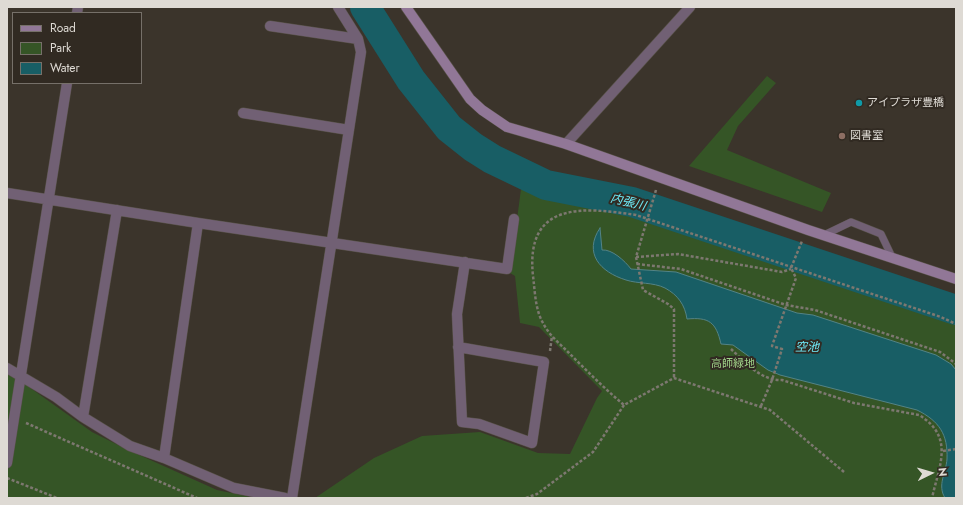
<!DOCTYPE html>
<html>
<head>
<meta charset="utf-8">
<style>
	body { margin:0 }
	#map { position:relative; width:963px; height:505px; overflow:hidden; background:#3b342b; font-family:Jost,sans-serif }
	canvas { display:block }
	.frame { position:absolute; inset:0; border:8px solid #dedad4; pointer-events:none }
	.legend { position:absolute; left:12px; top:12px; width:130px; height:72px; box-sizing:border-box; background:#312a22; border:1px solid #767069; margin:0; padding:5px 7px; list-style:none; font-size:12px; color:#dedad4 }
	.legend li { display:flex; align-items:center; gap:8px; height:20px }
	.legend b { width:20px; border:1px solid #767069 }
	.north { position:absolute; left:911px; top:453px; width:40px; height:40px; -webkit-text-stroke:3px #312a22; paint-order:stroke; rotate:85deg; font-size:11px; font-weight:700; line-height:16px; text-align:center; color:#dedad4 }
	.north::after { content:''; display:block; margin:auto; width:14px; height:18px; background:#dedad4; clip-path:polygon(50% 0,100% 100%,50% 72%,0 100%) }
</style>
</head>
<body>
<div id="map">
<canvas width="963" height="505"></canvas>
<div class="frame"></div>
<ul class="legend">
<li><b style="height:5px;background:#917797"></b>Road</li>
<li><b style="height:11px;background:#355526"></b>Park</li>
<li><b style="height:11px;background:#185e65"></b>Water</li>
</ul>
<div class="north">N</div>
</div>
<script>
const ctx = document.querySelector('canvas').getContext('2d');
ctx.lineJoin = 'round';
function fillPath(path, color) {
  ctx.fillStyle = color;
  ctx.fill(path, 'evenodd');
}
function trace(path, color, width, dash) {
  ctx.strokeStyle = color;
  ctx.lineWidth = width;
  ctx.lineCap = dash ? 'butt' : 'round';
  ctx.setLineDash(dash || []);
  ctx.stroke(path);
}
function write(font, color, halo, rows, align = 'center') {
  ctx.font = font + ' Jost,"Noto Sans JP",sans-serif';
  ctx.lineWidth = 4;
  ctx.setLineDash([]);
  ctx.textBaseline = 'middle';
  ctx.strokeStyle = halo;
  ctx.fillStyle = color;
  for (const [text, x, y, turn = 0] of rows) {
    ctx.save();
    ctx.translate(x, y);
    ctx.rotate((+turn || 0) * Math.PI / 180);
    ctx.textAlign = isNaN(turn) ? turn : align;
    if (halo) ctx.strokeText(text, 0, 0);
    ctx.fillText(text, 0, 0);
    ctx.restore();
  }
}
fillPath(new Path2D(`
	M767 76 776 83 738 126 727 150 831 193 822 212 689 166Z
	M521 189C559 200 599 201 638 212L645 193 956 302V498H315L374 458 422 436 480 432 538 453 570 454 597 398 602 391 539 327 520 323 515 276 510 273Z
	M7 374 22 382 92 432 126 449 217 490 255 498H7Z`), '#355526');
const water = new Path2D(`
	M600 228 602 250C612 249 625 261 631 269L676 272 797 313 813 315 936 355 951 364 956 370V498H945C937 485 946 473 947 459 948 434 939 421 917 410L780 375 768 370 733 345 721 344C716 322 709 317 687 319 685 305 678 295 665 288 653 282 638 284 626 280 600 272 583 253 600 228Z`);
fillPath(water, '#185e65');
trace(water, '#538386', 1);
trace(new Path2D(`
	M365 7 411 80 449 128 473 147 492 159 546 185 632 202 956 310`), '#185e65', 30);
const lane = new Path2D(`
	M824 235 851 222 881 234 892 257`);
const street = new Path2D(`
	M77 13 78 7
	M270 26 358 39
	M243 113 349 130
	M566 144 690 7
	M7 193 198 223 507 269 514 219
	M458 347 544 362 532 443 479 424 462 422 457 314 465 262
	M7 368 56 397 83 417 130 446 164 458 234 488 285 498
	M83 417 117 210
	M164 458 198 223
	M7 463 67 83
	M292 498 361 52 358 39 338 7`);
const secondary = new Path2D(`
	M406 7 470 99 482 110 507 127 566 144 808 230 956 279`);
trace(lane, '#585249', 8);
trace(street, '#585249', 11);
trace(secondary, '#585249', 11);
trace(new Path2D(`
	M656 190 636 257 643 290 668 304 674 309V378
	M636 257 678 254 782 272 791 269
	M637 264 681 269 786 305 815 310 940 352 956 364
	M731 349C745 362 761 381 782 380L854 403 919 415C955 437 939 466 932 498
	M550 351 552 336
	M761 406 772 380 782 349 772 346 796 278 791 268 802 241
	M26 423 197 498
	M943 451 956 449
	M844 472 770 410 674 378 624 405C605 389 587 371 569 353 560 344 549 335 543 323 535 309 535 291 533 276 525 201 583 207 636 215L941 317 956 324
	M7 478 57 498
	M526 498 537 494 593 452 624 405`), '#7d7870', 2.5, [3, 2]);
trace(lane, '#716074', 7);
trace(street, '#716074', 10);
trace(secondary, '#917797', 10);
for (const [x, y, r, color] of [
	[859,103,4,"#0f9aa8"],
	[842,136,4,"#8d6e63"]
]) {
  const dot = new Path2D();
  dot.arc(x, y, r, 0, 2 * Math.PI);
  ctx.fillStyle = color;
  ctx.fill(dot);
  trace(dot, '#312a22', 1.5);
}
write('11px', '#dedad4', '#312a22', [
	["アイプラザ豊橋",867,103],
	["図書室",850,136]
], 'left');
write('11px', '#a0d389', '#312a22', [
	["高師緑地",733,364]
]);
write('italic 12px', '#6feefc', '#312a22', [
	["内張川",628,203,14],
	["空池",807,348]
]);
</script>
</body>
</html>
